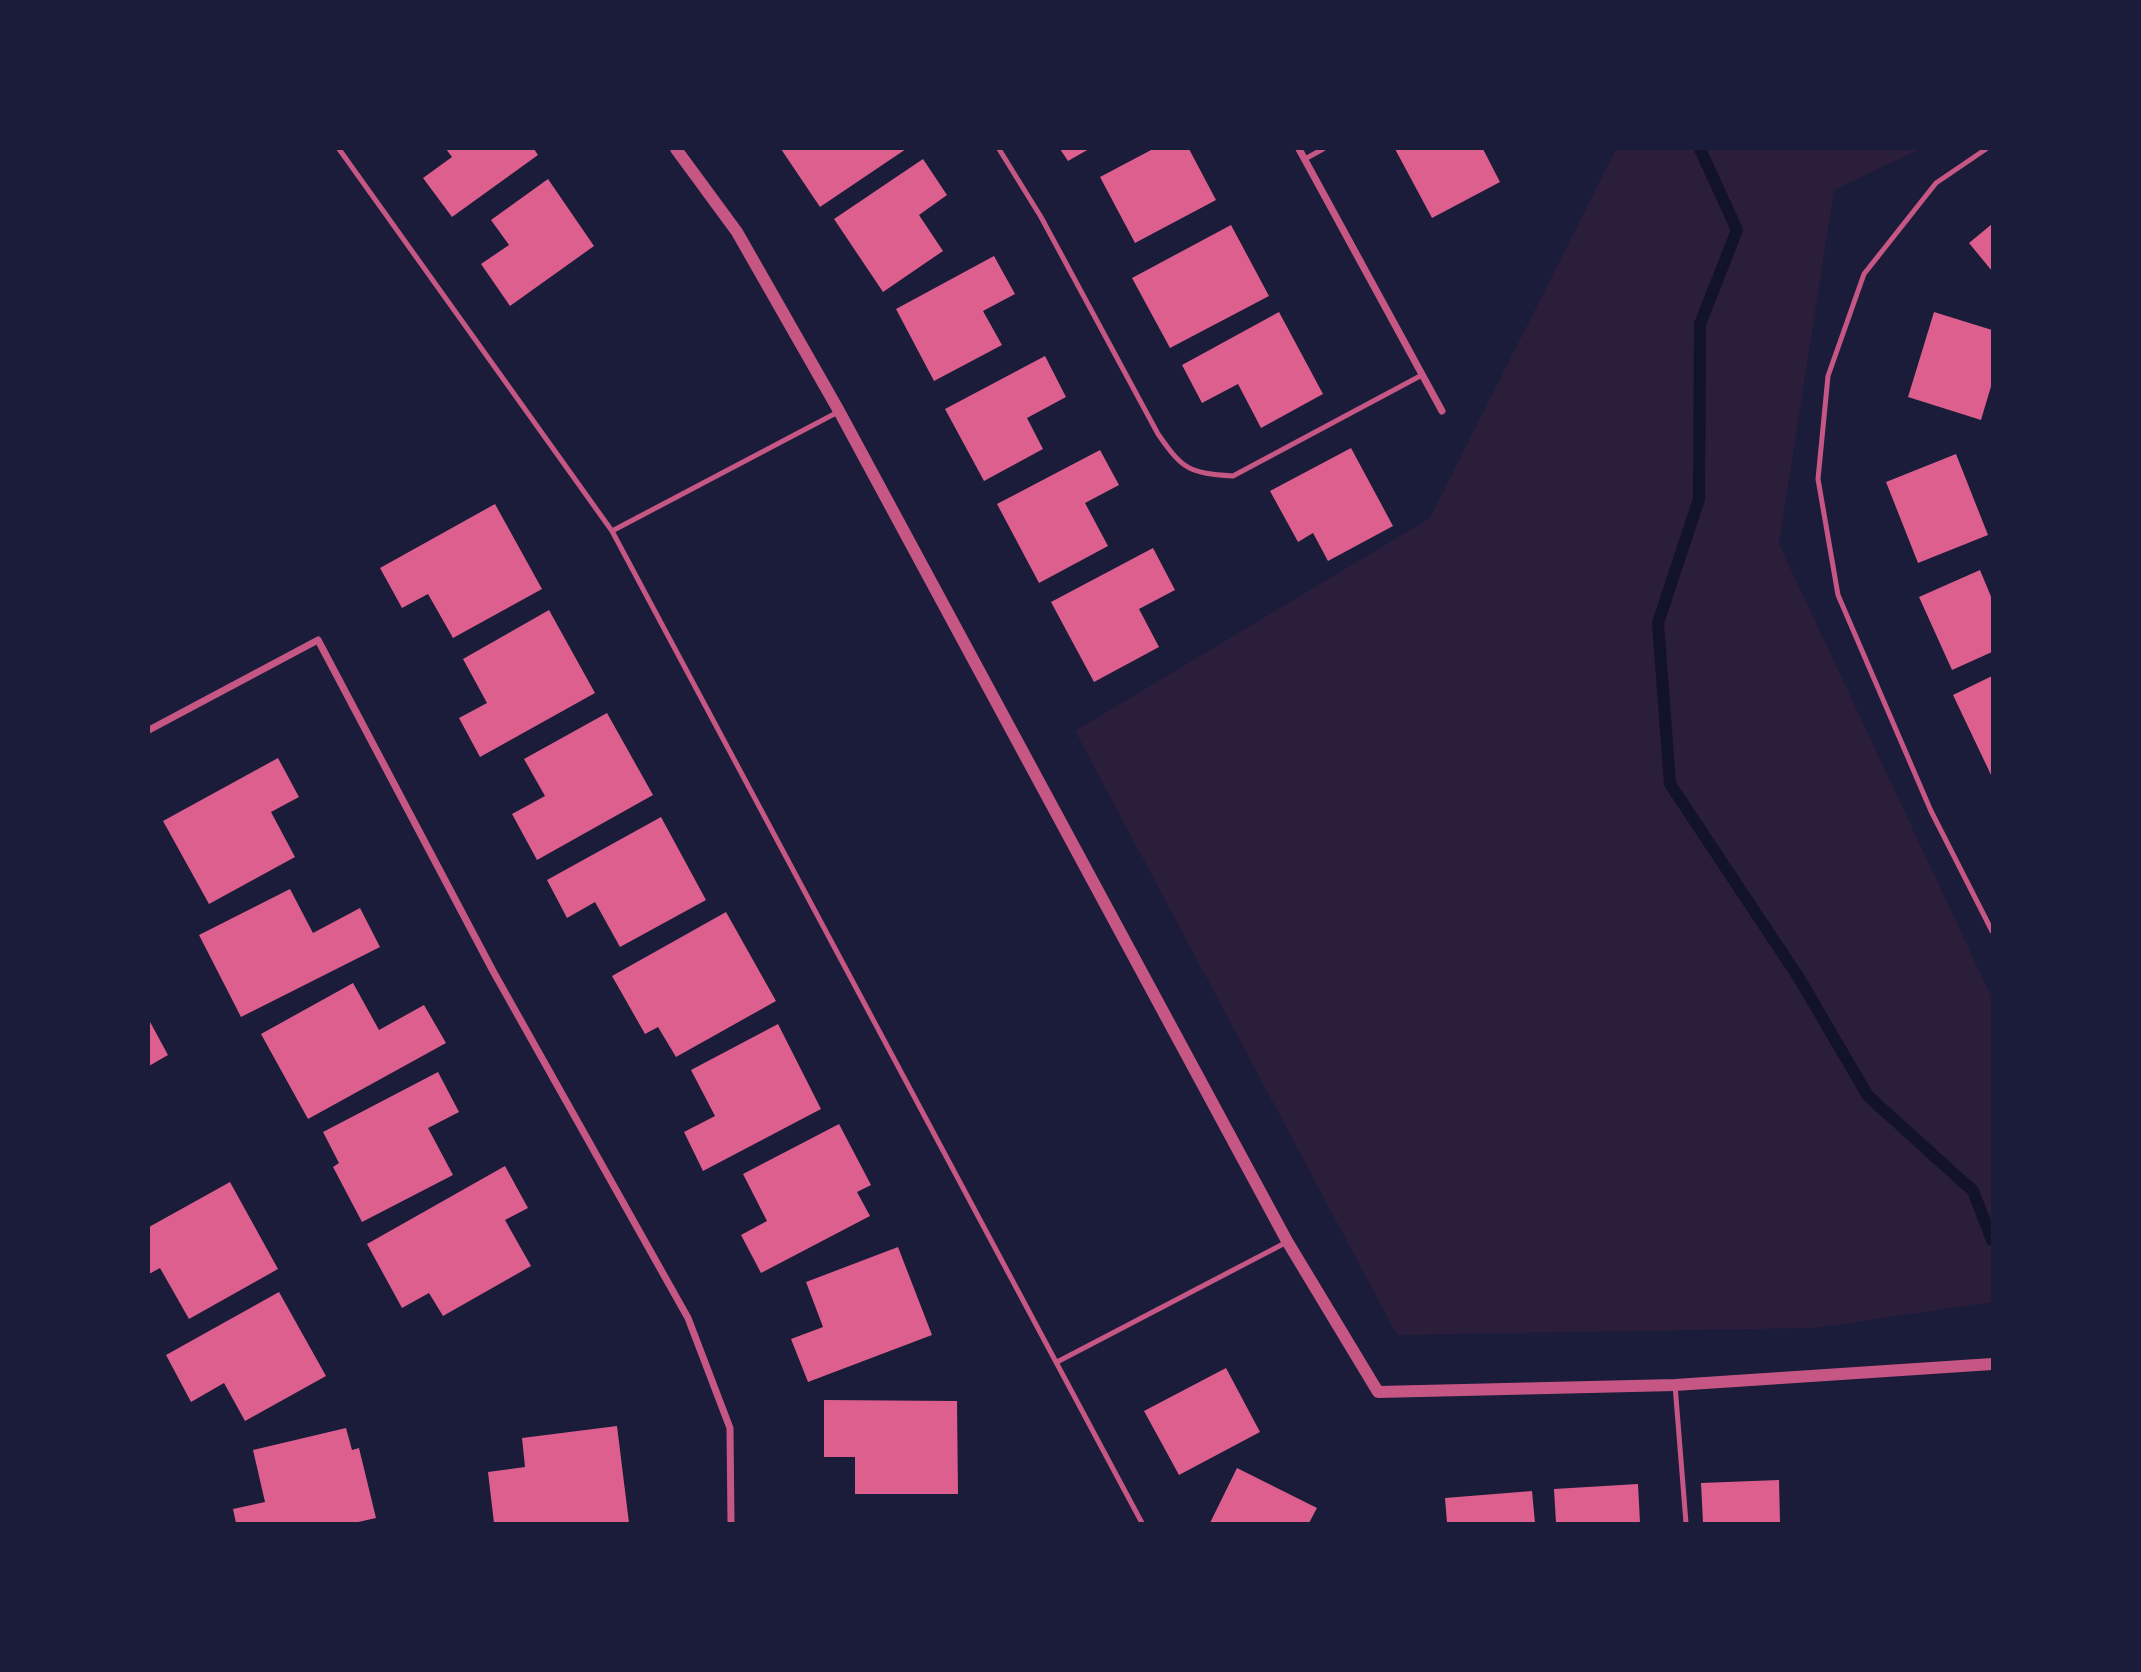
<!DOCTYPE html>
<html>
<head>
<meta charset="utf-8">
<style>
	body { margin:0 }
	#map { position:relative; width:2141px; height:1672px; overflow:hidden; background:#1b1b3a; font-family:"Sofia Sans Condensed",sans-serif }
	canvas { display:block }
	.frame { position:absolute; inset:0; border:150px solid #1b1b3a; pointer-events:none }
</style>
</head>
<body>
<div id="map">
<canvas width="2141" height="1672"></canvas>
<div class="frame"></div>
</div>
<script>
const ctx = document.querySelector('canvas').getContext('2d');
ctx.lineJoin = 'round';
function fillPath(path, color) {
  ctx.fillStyle = color;
  ctx.fill(path, 'evenodd');
}
function trace(path, color, width, dash) {
  ctx.strokeStyle = color;
  ctx.lineWidth = width;
  ctx.lineCap = dash ? 'butt' : 'round';
  ctx.setLineDash(dash || []);
  ctx.stroke(path);
}
fillPath(new Path2D(`
	M1616 149H1920L1834 190 1779 544 1992 998V1302L1815 1328 1397 1335 1075 731 1430 518Z`), '#2a1e3b');
trace(new Path2D(`
	M1700 149 1737 230 1700 324 1699 499 1658 623 1670 784 1799 978 1868 1096 1973 1191 1992 1240`), '#12122b', 12);
fillPath(new Path2D(`
	M446 149H534L538 155 452 217 423 178 452 157Z
	M781 149H906L820 207Z
	M1060 149H1089L1068 161Z
	M1153 149H1189L1216 200 1135 243 1100 177Z
	M1395 149H1483L1500 182 1432 218Z
	M923 159 947 195 919 215 943 251 883 292 834 219Z
	M548 179 594 246 510 306 481 264 509 245 491 220Z
	M1992 224V271L1969 243Z
	M1231 225 1269 296 1170 348 1132 278Z
	M994 256 1015 294 983 311 1002 345 934 381 896 309Z
	M1279 312 1323 394 1261 428 1238 384 1202 403 1182 365Z
	M1934 312 1992 330V383L1981 420 1908 397Z
	M1045 356 1066 397 1027 418 1043 449 984 481 945 409Z
	M1351 448 1393 526 1328 561 1313 533 1298 542 1270 491Z
	M1100 450 1119 485 1085 503 1108 546 1039 583 997 504Z
	M1956 454 1988 535 1918 563 1886 482Z
	M495 504 542 589 453 638 428 594 402 608 380 568Z
	M1153 548 1175 590 1139 609 1159 647 1094 682 1051 602Z
	M1980 570 1992 599V652L1952 670 1919 597Z
	M549 610 595 693 480 757 459 718 487 703 463 659Z
	M1992 676V777L1953 695Z
	M607 713 653 795 537 860 512 814 545 796 524 759Z
	M278 758 299 797 271 812 295 857 209 904 163 821Z
	M661 817 706 900 620 947 595 902 567 918 547 880Z
	M290 889 313 933 360 908 380 947 241 1017 199 935Z
	M726 912 776 1001 676 1057 658 1027 645 1034 612 976Z
	M353 983 379 1030 424 1005 446 1043 308 1119 261 1034Z
	M149 1020 168 1055 149 1066Z
	M778 1024 821 1109 703 1171 684 1132 715 1116 691 1070Z
	M438 1072 459 1112 428 1128 453 1175 362 1222 333 1167 339 1163 323 1132Z
	M839 1124 871 1185 857 1192 870 1216 761 1273 741 1235 767 1221 743 1174Z
	M505 1166 528 1208 505 1220 531 1266 443 1316 429 1293 402 1308 367 1244Z
	M230 1182 278 1269 189 1319 160 1268 149 1274V1227Z
	M898 1247 932 1335 808 1382 791 1339 823 1327 806 1282Z
	M279 1292 326 1376 245 1421 224 1383 191 1402 166 1355Z
	M1226 1368 1260 1432 1179 1475 1144 1411Z
	M824 1400 957 1401 958 1494H855V1457H824Z
	M617 1426 629 1523H494L488 1472 525 1467 522 1438Z
	M346 1428 352 1450 359 1448 376 1518 354 1523H236L233 1509 265 1502 253 1450Z
	M1237 1468 1317 1508 1309 1523H1210Z
	M1779 1480 1780 1523H1703L1701 1483Z
	M1638 1484 1640 1523H1556L1554 1489Z
	M1532 1491 1535 1523H1447L1445 1498Z`), '#dd5f8e');
trace(new Path2D(`
	M339 149 612 531 1142 1523
	M999 149 1041 217 1158 434C1183 470 1189 473 1233 476L1422 375
	M1986 149 1936 183 1864 274 1828 376 1818 479 1838 595 1931 811 1992 931
	M1305 159 1323 149
	M612 531 838 412
	M1057 1362 1287 1242
	M1675 1385 1686 1523`), '#c65784', 5);
trace(new Path2D(`
	M1299 149 1442 411
	M149 730 318 640 493 971 688 1318 730 1428 731 1523`), '#c65784', 7);
trace(new Path2D(`
	M676 149 737 232 839 411 1287 1241 1378 1392 1675 1385 1992 1364`), '#c65784', 12);
</script>
</body>
</html>
